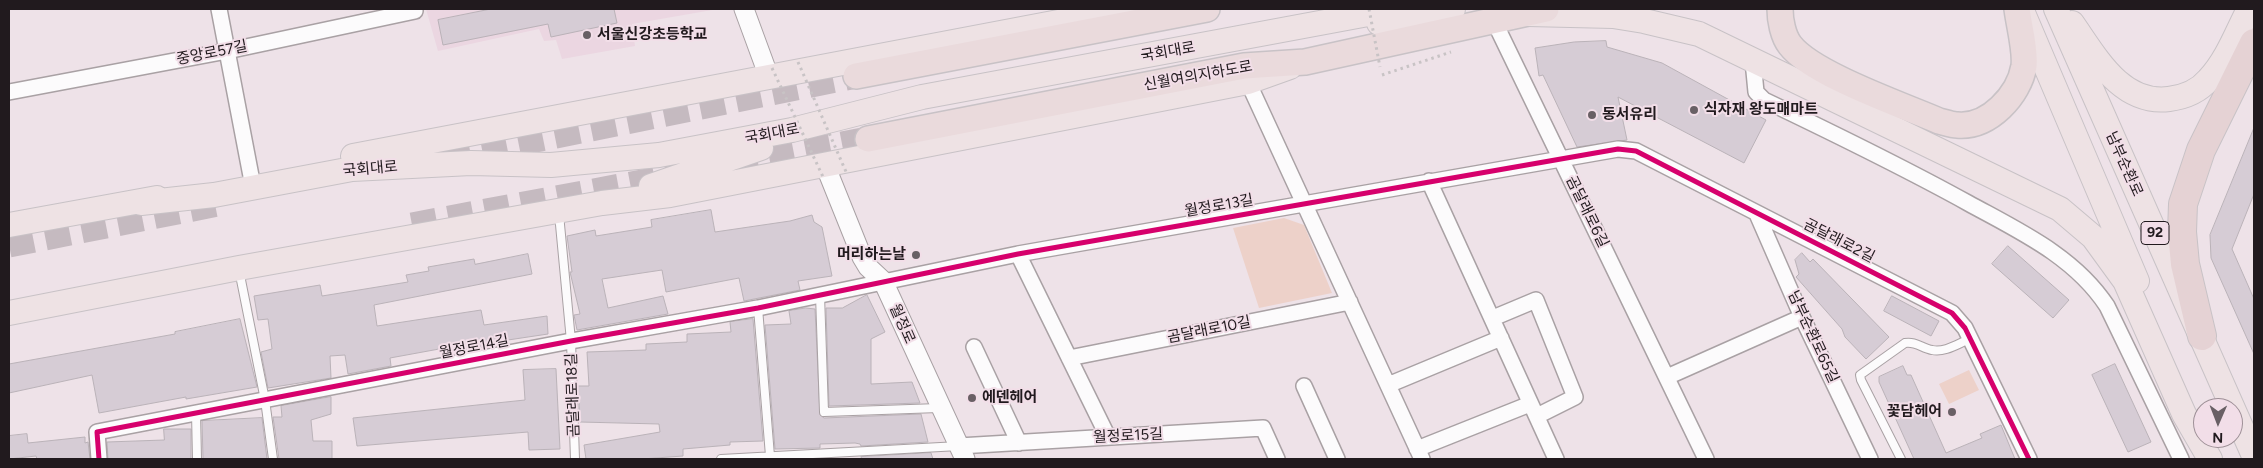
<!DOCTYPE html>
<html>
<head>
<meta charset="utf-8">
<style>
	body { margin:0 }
	#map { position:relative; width:2263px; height:468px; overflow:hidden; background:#eee2e8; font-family:Figtree,sans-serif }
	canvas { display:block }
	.frame { position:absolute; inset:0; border:10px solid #211a1e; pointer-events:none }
	.north { position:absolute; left:2193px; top:398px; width:50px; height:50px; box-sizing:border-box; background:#f2dee8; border:1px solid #9e9097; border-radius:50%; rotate:181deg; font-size:14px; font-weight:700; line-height:20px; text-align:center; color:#211a1e }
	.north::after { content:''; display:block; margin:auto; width:18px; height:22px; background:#696065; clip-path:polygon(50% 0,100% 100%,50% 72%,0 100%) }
</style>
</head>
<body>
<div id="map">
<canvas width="2263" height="468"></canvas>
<div class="frame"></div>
<div class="north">N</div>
</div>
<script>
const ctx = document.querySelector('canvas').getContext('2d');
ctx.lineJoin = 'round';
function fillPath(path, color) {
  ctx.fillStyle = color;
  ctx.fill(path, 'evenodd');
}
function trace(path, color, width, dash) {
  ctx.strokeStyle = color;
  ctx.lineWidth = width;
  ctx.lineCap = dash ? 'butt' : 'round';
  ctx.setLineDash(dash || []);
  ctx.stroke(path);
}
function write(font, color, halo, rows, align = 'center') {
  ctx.font = font + ' Figtree,"Noto Sans KR",sans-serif';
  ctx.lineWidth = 4;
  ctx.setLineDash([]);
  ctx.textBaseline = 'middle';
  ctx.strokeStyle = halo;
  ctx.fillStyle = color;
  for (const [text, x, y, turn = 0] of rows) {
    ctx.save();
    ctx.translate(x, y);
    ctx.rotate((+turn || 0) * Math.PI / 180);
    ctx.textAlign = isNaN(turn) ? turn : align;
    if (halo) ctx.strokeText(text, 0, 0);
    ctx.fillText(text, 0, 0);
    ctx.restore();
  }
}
fillPath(new Path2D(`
	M426 9H718L632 24 635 46 562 59 556 40 544 41 539 29 438 51Z`), '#ebd6e1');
fillPath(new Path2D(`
	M1284 218 1304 225 1332 293 1259 308 1233 228Z
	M1969 370 1979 390 1949 404 1939 384Z`), '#edd1c9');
const building = new Path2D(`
	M491 9H614L617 23 551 37 548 24 443 45 438 20Z
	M1606 41 1607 47 1662 63 1766 120 1744 163 1618 97 1627 140 1577 147 1543 75 1539 76 1535 48 1574 42Z
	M2254 128V194L2232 249 2254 299V354L2211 258 2210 235Z
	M711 210 715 232 790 221 812 215 814 222 822 227 832 276 798 281 800 290 744 301 739 278 666 292 662 270 602 279 608 308 663 296 668 314 577 330 574 315 580 314 570 272H572L567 236 595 230 596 236 652 227 651 220Z
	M2008 246 2069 300 2053 318 1992 264Z
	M1802 253 1810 262 1813 259 1889 337 1866 359 1845 337 1842 329 1796 277 1799 274 1795 260Z
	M528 254 532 274 374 305 377 326 481 310 484 325 547 316 548 334 488 343 489 346 462 351 461 345 390 358 391 366 348 374 345 355 330 356 331 378 268 388 261 352 272 349 268 319 258 320 254 296 320 285 322 296 408 282 406 275 429 271 428 267 474 259 475 264Z
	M867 295 885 332 871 339V384L912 382 920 403 829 406 826 308H842Z
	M1892 296 1939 321 1931 336 1884 311Z
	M806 308 815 309 820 415 824 418 921 414 928 442 861 446 860 444 855 443 820 444V448L775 449 765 325 791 324 789 311Z
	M240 319 257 387 186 399V397L99 413 92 375 9 393V364L175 334V332Z
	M753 319 763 441 730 442V445L683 449V456L642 459H586L584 445 660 432 659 424 580 422 578 386H589L587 352 646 350V344L687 342V334L731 332 730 322Z
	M2115 364 2151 442 2128 452 2092 375Z
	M1903 366 1907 375H1911L1946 453 1982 438 1980 434 2001 425 2015 459H1914L1879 382V377Z
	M556 369 560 449 529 450 528 432 357 446 353 418 525 400 523 370Z
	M331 397V414L311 420 313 441H332V459H279L273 417H282L281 406Z
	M262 418 267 459H203L202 421Z
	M164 429H191V459H108L107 442 164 440Z
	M27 434 28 443 85 437V443L88 442 90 459H37L36 456 9 459V436Z
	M931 453 933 459H862L861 457Z`);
fillPath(building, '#d6ccd5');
trace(building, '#bab2b8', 1);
trace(new Path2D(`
	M446 158 856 76
	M733 165 868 139
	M412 225 674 176
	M9 245 218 204`), '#c5bac0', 25, [25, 12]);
const service = new Path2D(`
	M559 214 571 341 575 459
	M239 270 265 400 273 459
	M820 295 824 412 939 408
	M758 308 770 456
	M196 413 197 459
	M721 459 959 446
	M1901 459 1861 380 1860 375 1905 343C1915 341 1922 348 1932 350 1945 353 1959 343 1970 339`);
const minor = new Path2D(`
	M219 9 251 176
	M1494 21 1706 459
	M1753 61 1756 92 1764 100C1833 133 1901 166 1968 203 2019 231 2074 256 2107 306L2181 459
	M1248 82 1422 459
	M9 92 227 51 415 11
	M1429 181 1556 459
	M1757 214 1802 317 1870 459
	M1018 254 1108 437
	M1493 318 1536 300 1575 397 1537 416
	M974 347 1019 443
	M1069 358 1350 302
	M1667 377 1802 317
	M1388 385 1501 338
	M1304 386 1337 459
	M959 446 1263 428 1277 459
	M1417 449 1530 404
	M99 459 97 432 571 341 758 308 1018 254 1618 149 1636 151 1952 313 1965 328 2029 459`);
const tertiary = new Path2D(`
	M744 9 769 77
	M825 165 862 257 868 267 883 281 965 459`);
const primary = new Path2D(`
	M2056 9 2254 456
	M2023 13 2137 281
	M1528 14 1613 16 1644 21 1699 34 2060 209 2093 237 2125 281 2184 414 2210 459
	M1379 23 1453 9
	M2072 23C2096 57 2121 105 2169 99 2185 97 2199 91 2209 79 2227 60 2237 32 2249 9
	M353 156 1127 9
	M651 186 761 148
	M141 203 214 195 352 169 471 163 551 165 659 155 792 130 922 97 1395 9
	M9 225 157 198
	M9 313 239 268 602 203 670 195 1248 82 1290 67`);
const trunk = new Path2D(`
	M1780 9C1780 20 1783 36 1790 45 1812 74 1902 105 1939 121 1944 122 1951 125 1957 125 1989 128 2019 95 2024 66 2026 51 2019 25 2017 9
	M856 76 1207 9
	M868 139 1244 66 1305 62 1546 9`);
const motorway = new Path2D(`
	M2202 336 2185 264 2182 232 2183 204 2201 150 2254 43`);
trace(service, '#a9a1a4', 10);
trace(minor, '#a9a1a4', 18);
trace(tertiary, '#a9a1a4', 21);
trace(primary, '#c8c2c6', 26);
trace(trunk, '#c8c2c6', 28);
trace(motorway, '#c8c2c6', 30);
trace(new Path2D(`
	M1382 75 1451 52`), '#c8c3c5', 3, [2.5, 4]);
trace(service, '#fcfbfc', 8);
trace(minor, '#fcfbfc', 15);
trace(tertiary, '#fcfbfc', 19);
trace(primary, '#eee2e4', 24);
trace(trunk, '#eadadc', 25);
trace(motorway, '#e5d2d4', 28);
trace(new Path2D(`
	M1369 9 1380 67
	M798 62 847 174
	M772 68 824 179`), '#c8c3c5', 3, [2.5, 4]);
trace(new Path2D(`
	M99 459 97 432 571 341 758 308 1018 254 1618 149 1636 151 1952 313 1965 328 2029 459`), '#d6006c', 5);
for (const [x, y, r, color] of [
	[587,35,5,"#696065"],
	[1694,110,5,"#696065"],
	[1592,115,5,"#696065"],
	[916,255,5,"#696065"],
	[972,398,5,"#696065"],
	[1952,412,5,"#696065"]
]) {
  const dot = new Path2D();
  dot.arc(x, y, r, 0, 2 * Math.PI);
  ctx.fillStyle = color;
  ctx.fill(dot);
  trace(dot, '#f2dee8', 2);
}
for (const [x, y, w] of [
	[2155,233,28]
]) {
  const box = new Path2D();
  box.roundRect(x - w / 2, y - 11.5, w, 23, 4);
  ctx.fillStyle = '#f2dee8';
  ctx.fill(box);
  trace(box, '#211a1e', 1);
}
write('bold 14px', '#211a1e', null, [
	["92",2155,233]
]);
write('bold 15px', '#211a1e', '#f2dee8', [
	["서울신강초등학교",597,35],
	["식자재 왕도매마트",1704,110],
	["동서유리",1602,115],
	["머리하는날",906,255,"right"],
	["에덴헤어",982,398],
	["꽃담헤어",1942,412,"right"]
], 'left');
write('15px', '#211a1e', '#f2dee8', [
	["국회대로",1168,52,-10],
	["중앙로57길",212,53,-11],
	["신월여의지하도로",1198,76,-10],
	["국회대로",772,134,-11],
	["남부순환로",2124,164,66],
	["국회대로",370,169,-5],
	["월정로13길",1219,206,-10],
	["곰달래로6길",1587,212,64],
	["곰달래로2길",1839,241,27],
	["월정로",902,324,66],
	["곰달래로10길",1209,330,-11],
	["남부순환로65길",1813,337,65],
	["월정로14길",474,347,-11],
	["곰달래로18길",573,395,-92],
	["월정로15길",1128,436,-3]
]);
</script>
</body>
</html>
